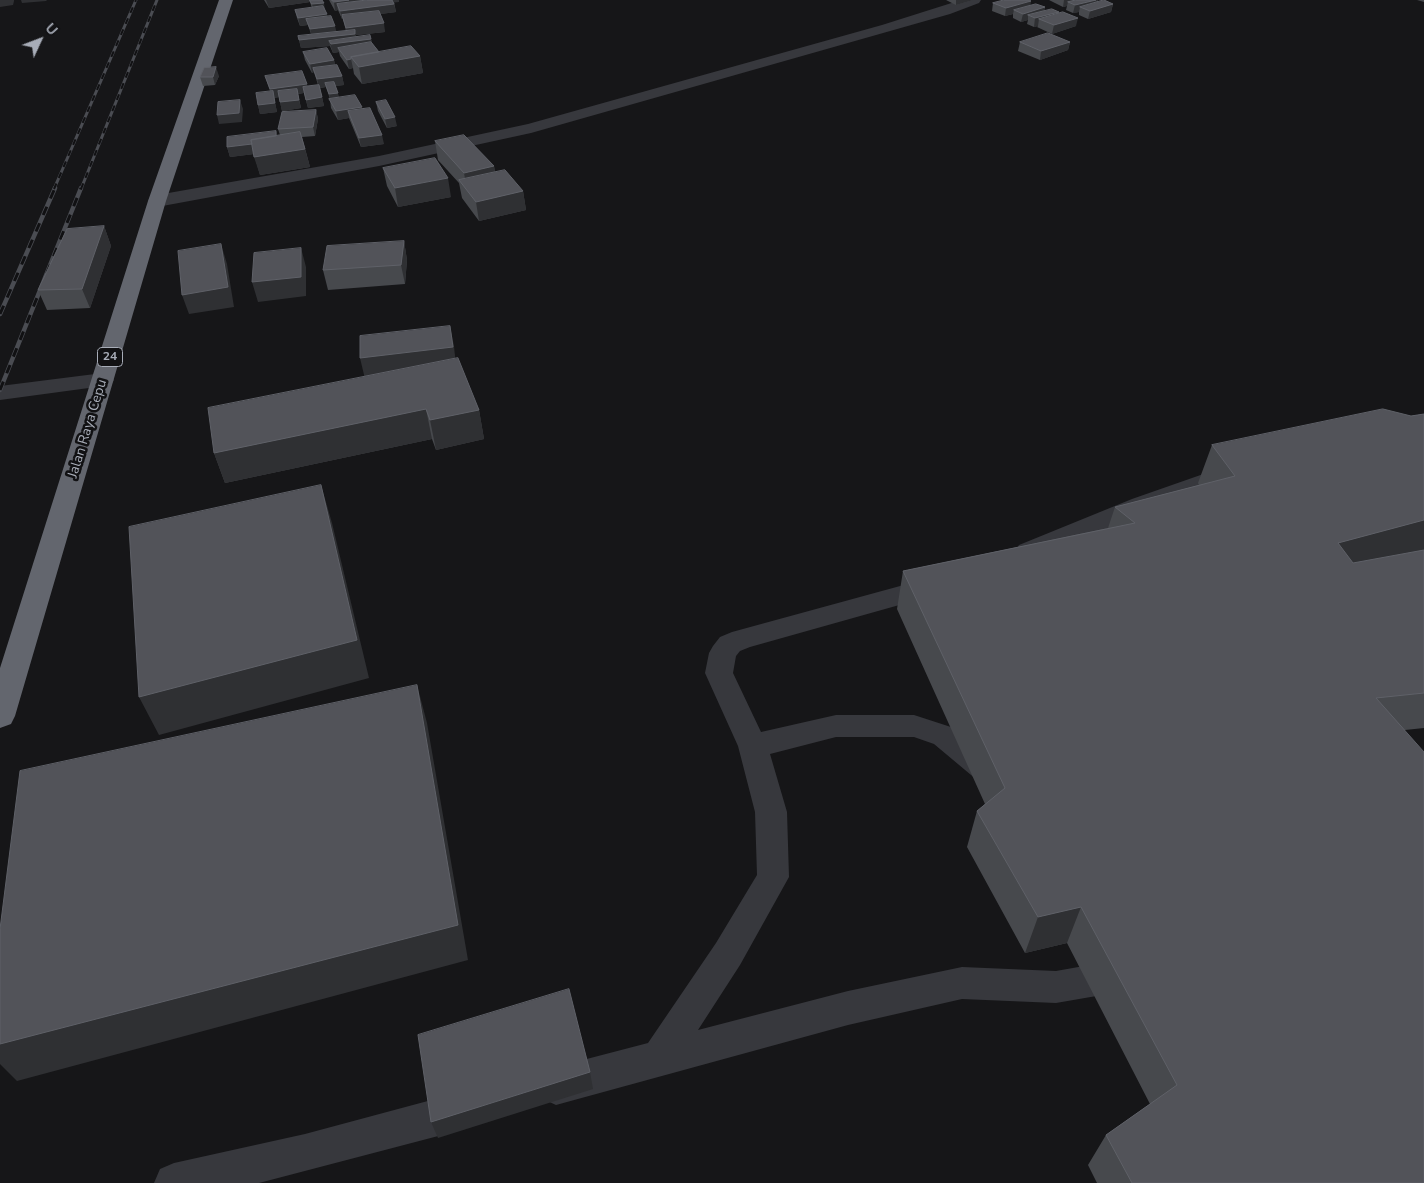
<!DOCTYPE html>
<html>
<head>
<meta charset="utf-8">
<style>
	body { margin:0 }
	#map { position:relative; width:1424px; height:1183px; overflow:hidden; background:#161618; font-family:"Nunito Sans",sans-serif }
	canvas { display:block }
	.north { position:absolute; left:15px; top:15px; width:50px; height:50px; -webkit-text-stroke:4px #111113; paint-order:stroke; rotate:47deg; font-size:14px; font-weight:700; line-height:20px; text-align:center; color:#a8adb8 }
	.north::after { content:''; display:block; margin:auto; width:18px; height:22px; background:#a8adb8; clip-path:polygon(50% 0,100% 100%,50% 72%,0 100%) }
</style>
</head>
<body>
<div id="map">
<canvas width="1424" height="1183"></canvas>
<div class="north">U</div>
</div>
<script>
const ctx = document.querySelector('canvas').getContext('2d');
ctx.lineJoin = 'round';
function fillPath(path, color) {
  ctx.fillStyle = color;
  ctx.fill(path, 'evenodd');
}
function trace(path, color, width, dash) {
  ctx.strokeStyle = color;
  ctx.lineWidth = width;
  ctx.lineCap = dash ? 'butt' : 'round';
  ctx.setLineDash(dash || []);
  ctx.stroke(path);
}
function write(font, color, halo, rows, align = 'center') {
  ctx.font = font + ' "Nunito Sans",sans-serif';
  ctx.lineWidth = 5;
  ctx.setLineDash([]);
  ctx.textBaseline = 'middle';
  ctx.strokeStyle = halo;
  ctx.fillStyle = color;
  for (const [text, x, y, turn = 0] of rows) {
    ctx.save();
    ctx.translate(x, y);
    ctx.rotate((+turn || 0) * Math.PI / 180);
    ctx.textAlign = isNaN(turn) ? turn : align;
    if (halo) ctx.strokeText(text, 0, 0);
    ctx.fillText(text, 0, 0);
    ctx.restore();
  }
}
fillPath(new Path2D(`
	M1232 464 1240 467 1244 472 1240 477 1150 511 1037 557 1028 560 1019 557 1015 551 1019 545 1132 499Z
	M933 577 942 579 946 586 942 593 750 647 740 651 736 656 733 673 761 732 836 715H914L954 728 999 762 1003 771 999 780 988 783 977 780 934 744 914 737H836L770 754 787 812 789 877 740 965 698 1030 848 991 962 967 1056 971 1084 966 1089 954 1101 949C1118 956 1118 962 1125 978L1120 989 1108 994 1056 1003 962 999 848 1025 556 1105 543 1099 537 1086 543 1073 556 1067 648 1043 716 943 757 875 755 812 738 746 705 673 709 653 713 646 720 637 732 632Z
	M465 1091 478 1097 484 1110 478 1123 465 1129 259 1183H154L160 1169 174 1163 305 1134Z`), '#37383d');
fillPath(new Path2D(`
	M961 0H981L979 3 950 14 531 133 379 166 157 207 150 205 148 201 150 197 157 195 379 156 528 124 882 25Z
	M103 373 111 375 114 380 111 385 0 400V386Z`), '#37383d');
fillPath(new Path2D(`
	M219 0H233L166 201 15 716 11 724 0 728V668L148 201Z`), '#63666e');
const railFar1 = new Path2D(`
	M54 189 136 0
	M81 189 157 0`);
const rail = new Path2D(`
	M0 314 55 188
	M0 390 81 188`);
trace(railFar1, '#4a4c52', 3);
trace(rail, '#4a4c52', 4.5);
trace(railFar1, '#111113', 2, [6]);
trace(rail, '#111113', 3, [9]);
fillPath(new Path2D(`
	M264 0H325H322L325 10 327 17 336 32 346 31 343 19H342L338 10 335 11 329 0H361V1L399 2H394L396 12 380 14 385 32 356 35V37L371 39 372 43 379 52 420 56 423 73 362 84 354 74 353 68 349 69 340 56 339 52 333 53 330 46 301 48 299 40 311 34 308 25 300 26 297 18 295 10 312 8 310 2 269 8Z
	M946 0H973L956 5Z
	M1049 0H1098V2L1113 4 1111 12 1088 19 1079 15V12L1073 13 1066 10 1067 6 1063 7Z
	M1417 0H1424V2Z
	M993 3 1030 5 1045 7 1044 11 1059 12V13L1076 26 1052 34 1037 27 1038 26 1034 27 1027 24 1028 20 1021 22 1013 18V14L1005 16 992 11Z
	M1020 42H1070L1068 50 1040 60 1018 51Z
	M303 52 334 60 335 65 342 76 344 85 335 86 339 98 362 107V109L384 144 361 147 349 118 338 120 331 108 330 99 326 87 320 88 324 106 308 108 304 93 298 94 301 108 282 111 279 97 274 98 277 112 260 114 258 105 270 91 265 76 308 86 318 85 314 72 312 73 305 60Z
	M219 76 215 85 203 86 200 77Z
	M376 102 397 126 387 128 378 111Z
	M316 110 318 119 315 136 302 137 310 167 260 175 254 154 230 157 227 147 276 131 277 136 280 135 278 129Z
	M435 141 494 166 495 172 523 191 526 210 479 221 462 198 459 183 438 160Z
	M383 168 451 197 398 207 387 186Z
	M104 226 111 246 90 308 47 310 38 290Z
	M404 241 407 260 405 284 328 290 323 270Z
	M450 326 455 359 479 410 484 439 436 450 432 439 225 483 214 453 364 377Z
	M1424 414V728L1405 730 1424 1183H1097L1088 1165 1106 1135 1150 1104 1067 943 1025 953 967 847 977 811 985 804 897 609 903 571 1108 528 1115 507 1199 485 1198 483 1212 445 1411 416Z`), '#47494d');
fillPath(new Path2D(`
	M0 0H14V1L13 5 0 7Z
	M21 0H47L46 1 22 3Z
	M266 0H309L310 2 269 8Z
	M349 0H361L362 6 337 4 338 10 335 11 334 2Z
	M372 0H399V2L373 5Z
	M956 0H973L956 5Z
	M1064 0H1082L1068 2 1067 6 1063 7Z
	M1096 0H1098L1097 7H1080L1079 12 1073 13 1075 5Z
	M1031 1 1030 9 1014 10 1013 14 1005 16 1006 8Z
	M324 3 325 11 314 12 312 4Z
	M394 4 396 12 343 19 342 15 343 19H342L340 11Z
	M1113 4 1111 12 1088 19 1090 11Z
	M1045 7 1043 16 1028 15V20L1021 22 1023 14Z
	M1059 12 1057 20 1039 19 1038 26 1034 27 1035 18Z
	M327 14 329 22 306 19 308 25 300 26 298 18Z
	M1078 18 1076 26 1052 34 1054 25Z
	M384 23 385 32 356 35 357 41 371 39 373 47 338 48 339 52 333 53 329 41 330 46 301 48 299 40 347 35 346 28Z
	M335 26 337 34 312 38 310 29Z
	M1070 42 1068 50 1040 60 1041 51Z
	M420 56 423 73 362 84 359 67Z
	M351 59 353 68 349 69 347 60Z
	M334 60 336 68H313L314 72 312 73 310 64Z
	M216 67 219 76 215 85 213 77Z
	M342 76 344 85 326 87 325 83 326 87 319 88 317 79Z
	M307 84 309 92 274 98 277 112 260 114 258 105 272 98 270 89Z
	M338 93 340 102 331 103 329 94Z
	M322 97 324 106 308 108 306 100Z
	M240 100 243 109 242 122 219 124 217 115Z
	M299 100 301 108 282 111 280 102Z
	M362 107 364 116 348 111 349 118 338 120 336 111Z
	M316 110 318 119 315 136 313 127Z
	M395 117 397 126 387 128 385 119Z
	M276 131 278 140 279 151 230 157 227 147Z
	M382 135 384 144 361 147 359 138Z
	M305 149 310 167 260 175 254 157Z
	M494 166 497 184 467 190 464 173Z
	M448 178 451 197 398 207 395 188Z
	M523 191 526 210 479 221 476 202Z
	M104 226 111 246 90 308 82 289Z
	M404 241 407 260 405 284 401 265Z
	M221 244 227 264 234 307 189 314 182 295Z
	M301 248 306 267V296L258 302 252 282Z
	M450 326 454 346 456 368 365 379 360 358Z
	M426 409 432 439 225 483 214 453Z
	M479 410 484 439 436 450 430 420Z
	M321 485 332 523 369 678 159 735 139 697Z
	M1424 520V552L1319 581 1338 543Z
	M417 685 427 723 468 960 17 1081 0 1064V1044Z
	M1081 907 1067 943 1025 953 1038 917Z
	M590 1072 593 1089 438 1138 431 1122Z`), '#2f3033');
const building = new Path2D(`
	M310 0H322L324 3 312 4Z
	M332 0H349L334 2Z
	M367 0H392L394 4 340 11 337 4Z
	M1004 0H1029L1031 1 1006 8 993 3Z
	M1076 0H1096L1075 5 1068 2Z
	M1104 0 1113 4 1090 11 1080 7Z
	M1036 4 1045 7 1023 14 1014 10Z
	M323 6 327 14 298 18 295 10Z
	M1052 9 1059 12 1035 18 1028 15Z
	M379 11 384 23 346 28 342 15Z
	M1063 12 1078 18 1054 25 1039 19Z
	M331 16 335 26 310 29 306 19Z
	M355 30V34L299 40 298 36Z
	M1048 33 1070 42 1041 51 1020 42Z
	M370 35 371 39 331 44 329 41Z
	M371 42 379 52 351 57V59L347 60 338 48Z
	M411 46 420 56 359 67 351 57Z
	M327 48 334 60 310 64 303 52Z
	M337 65 342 76 317 79 313 68Z
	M216 67 213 77H200L204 68Z
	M302 71 307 84 270 89 265 76Z
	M334 82 338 93 329 94 325 83Z
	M319 85 322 97 306 100 303 87Z
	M297 89 299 100 280 102 278 91Z
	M273 91 275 103 258 105 256 93Z
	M355 95 362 107 336 111 329 99Z
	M240 100 239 113 217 115 218 102Z
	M386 100 395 117 385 119 376 102Z
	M370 108 382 135 359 138 348 111Z
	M316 110 313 127 278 129 282 112Z
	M276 131V136L251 140 252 144 227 147V137Z
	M300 132 305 149 254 157 251 140Z
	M464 135 494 166 464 173 435 141Z
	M435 158 448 178 395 188 383 168Z
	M505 170 523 191 476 202 459 180Z
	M104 226 82 289 38 290 67 229Z
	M404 241 401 265 323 270 327 246Z
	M221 244 228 287 182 295 178 251Z
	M301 248V277L252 282 254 253Z
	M450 326 453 347 360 358V336Z
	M458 358 479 410 430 420 426 409 214 453 208 408Z
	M1383 409 1411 416 1424 414V520L1338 543 1353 563 1424 550V693L1376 698 1424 752V1183H1132L1106 1135 1177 1085 1081 907 1038 917 977 811 1005 788 903 571 1135 523 1115 507 1235 476 1212 445Z
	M321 485 357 640 139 697 129 527Z
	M417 685 458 925 0 1044V929L20 771Z
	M569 989 590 1072 431 1122 418 1035Z`);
fillPath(building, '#525359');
trace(building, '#5f6168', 1);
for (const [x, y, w] of [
	[110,357,25]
]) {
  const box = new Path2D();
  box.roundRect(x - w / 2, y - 9.5, w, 19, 4);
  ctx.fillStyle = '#111113';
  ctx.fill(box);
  trace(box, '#a8adb8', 1);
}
write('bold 12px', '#a8adb8', null, [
	["24",110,357]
]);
write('14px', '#a8adb8', '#111113', [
	["Jalan Raya Cepu",88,429,-73]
]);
</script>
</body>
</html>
